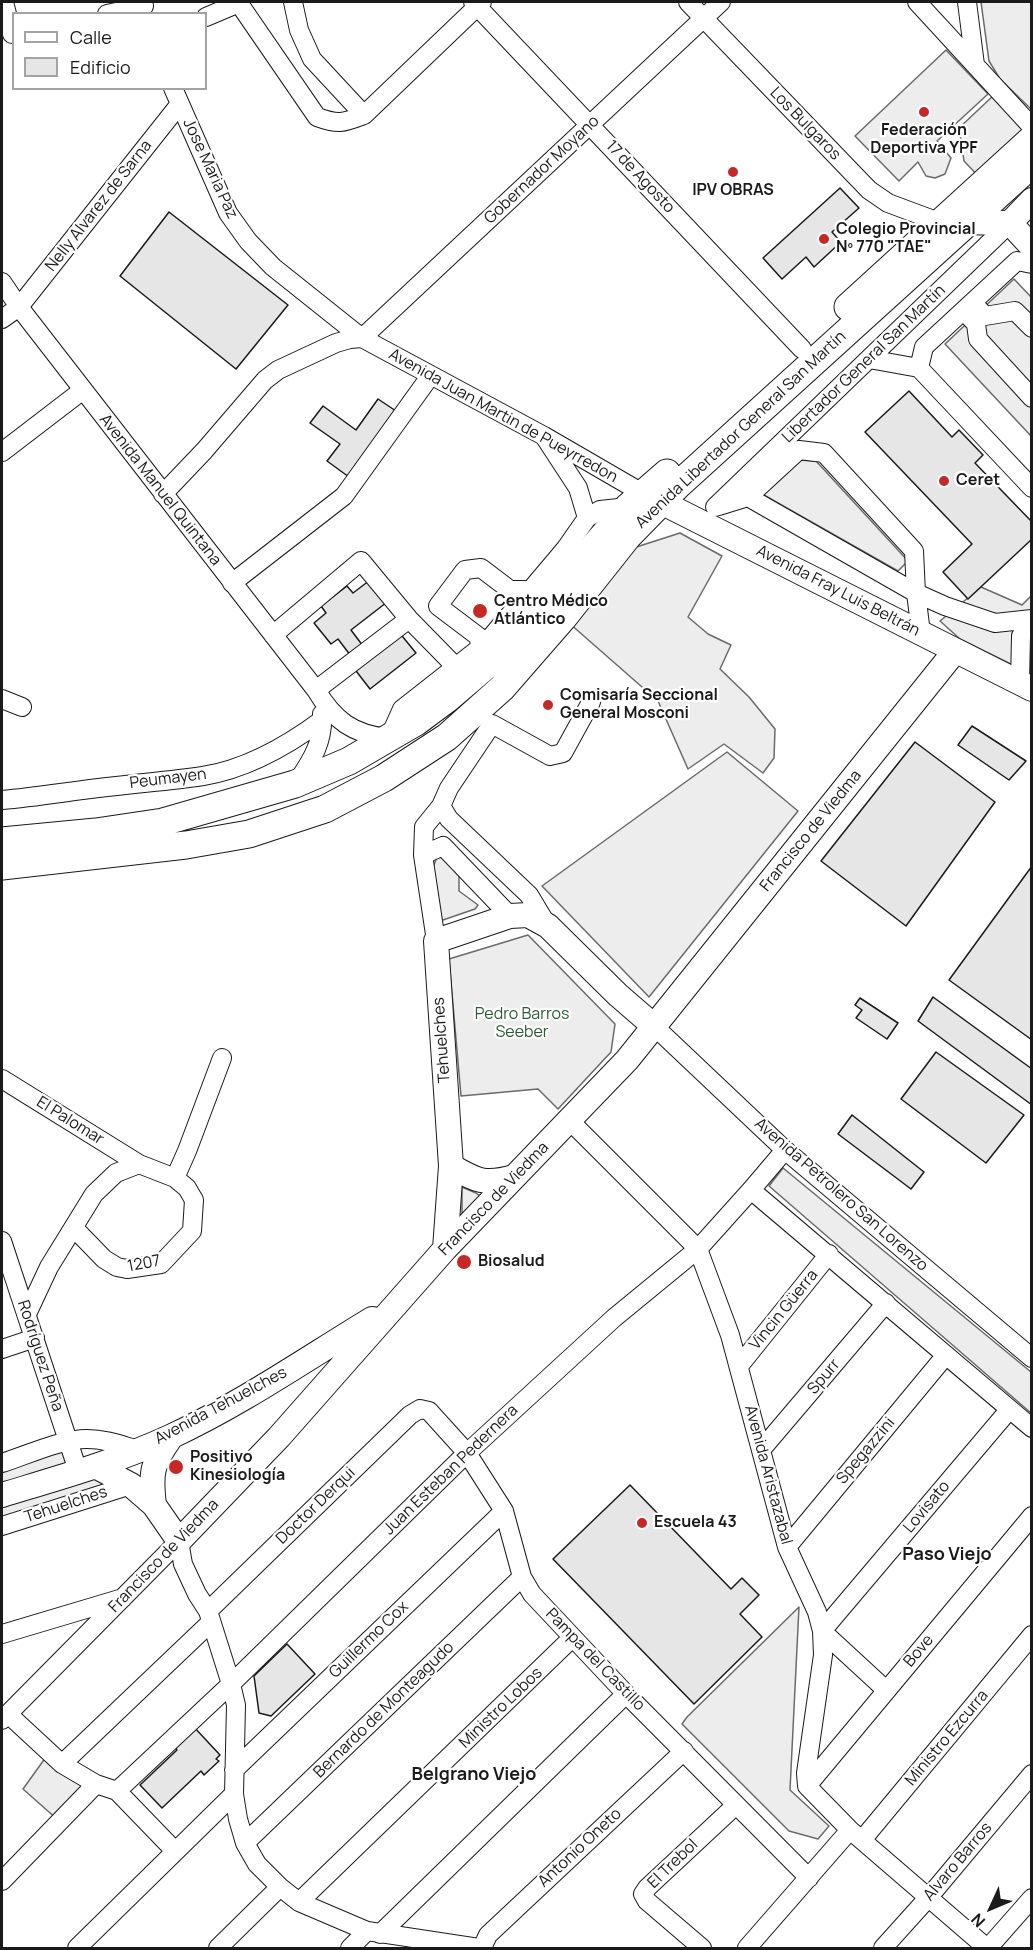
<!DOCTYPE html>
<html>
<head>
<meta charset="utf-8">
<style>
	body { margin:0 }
	#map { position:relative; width:1033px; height:1950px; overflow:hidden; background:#fff; font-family:Manrope,sans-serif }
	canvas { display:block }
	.frame { position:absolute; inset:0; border:3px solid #1a1a1a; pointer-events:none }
	.legend { position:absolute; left:12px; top:12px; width:195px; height:78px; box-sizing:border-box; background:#fff; border:2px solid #a3a3a3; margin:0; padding:8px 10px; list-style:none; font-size:18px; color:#1a1a1a }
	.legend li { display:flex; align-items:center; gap:12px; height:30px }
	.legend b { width:30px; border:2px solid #a3a3a3 }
	.north { position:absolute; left:961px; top:1878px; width:60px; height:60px; -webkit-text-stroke:4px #fff; paint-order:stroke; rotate:226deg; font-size:16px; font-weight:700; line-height:24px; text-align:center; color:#1a1a1a }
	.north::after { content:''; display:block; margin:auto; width:21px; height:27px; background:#1a1a1a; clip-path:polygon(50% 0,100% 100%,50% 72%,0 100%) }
</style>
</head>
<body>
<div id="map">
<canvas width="1033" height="1950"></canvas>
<div class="frame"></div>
<ul class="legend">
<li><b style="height:8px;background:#fff"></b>Calle</li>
<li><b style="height:16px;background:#e6e6e6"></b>Edificio</li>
</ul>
<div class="north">N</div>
</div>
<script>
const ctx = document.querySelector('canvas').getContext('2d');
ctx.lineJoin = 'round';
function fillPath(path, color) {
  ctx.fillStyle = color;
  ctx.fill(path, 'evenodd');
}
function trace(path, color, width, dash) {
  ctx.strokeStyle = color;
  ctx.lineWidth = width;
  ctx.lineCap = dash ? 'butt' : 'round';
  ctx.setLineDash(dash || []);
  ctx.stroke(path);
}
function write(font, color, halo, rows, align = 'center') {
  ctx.font = font + ' Manrope,sans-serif';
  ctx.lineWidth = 4.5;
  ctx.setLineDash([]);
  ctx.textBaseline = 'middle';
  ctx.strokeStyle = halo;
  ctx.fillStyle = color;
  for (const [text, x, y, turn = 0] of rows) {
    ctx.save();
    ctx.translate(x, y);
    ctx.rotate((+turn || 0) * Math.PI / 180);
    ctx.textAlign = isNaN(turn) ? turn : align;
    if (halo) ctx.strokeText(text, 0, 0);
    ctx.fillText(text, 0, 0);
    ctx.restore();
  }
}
const built = new Path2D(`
	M981 2H1031V109L1000 79 989 61Z
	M946 50 988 94 937 141 951 158 945 174 935 178 926 176 918 162 899 181 855 136Z
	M994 95 1028 136 982 180 964 161 959 128Z
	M1014 279 1031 297V436L945 344Z
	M798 460 816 461 908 561 898 571 762 494Z
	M680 533 722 556 688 617 708 634 731 645 720 669 749 697 775 729 774 758 763 773 724 744 688 769 658 701 569 623 627 550Z
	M981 587 1022 605 1031 596V674L960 639 940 621Z
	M727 752 798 811 649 997 542 886Z
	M437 857 450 859 459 871V891L478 905 475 909 440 921 432 870Z
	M528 935 615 1024 611 1052 558 1109 538 1089 461 1096 449 959Z
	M783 1168 1031 1372V1413L769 1186Z
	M462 1187 476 1193 492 1205 459 1238 462 1214Z
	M67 1442 78 1471 131 1485 2 1526V1463Z
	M799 1607 790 1790 829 1826 818 1839 789 1831 682 1724 687 1717Z
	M46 1757 88 1788 58 1820 23 1789Z`);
fillPath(built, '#ededed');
trace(built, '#6a6a6a', 1.5);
const building = new Path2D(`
	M840 188 859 208 832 232 841 242 814 267 806 257 782 279 763 258Z
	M169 212 288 305 236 369 120 276Z
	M909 391 952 437 959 430 983 455 975 463 1032 522V539L968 599 943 572 972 544 865 432Z
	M378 399 396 411 349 477 327 461 340 444 310 423 323 406 356 430Z
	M374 577 391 599 351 630 369 654 398 631 416 653 370 689 353 667 357 664 338 639 331 644 314 623 326 613 321 606 347 586 353 593Z
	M972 726 1026 761 1009 780 958 745Z
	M915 742 995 802 906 926 821 861Z
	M1032 866V1040L949 980Z
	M933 997 1032 1069V1105L918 1021Z
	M860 998 898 1023 887 1039 856 1018 862 1010 855 1005Z
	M936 1052 1024 1115 986 1163 901 1099Z
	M852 1115 924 1172 911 1189 838 1134Z
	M630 1485 731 1589 742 1578 759 1595 740 1614 762 1637 694 1704 553 1559Z
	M287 1644 315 1674 271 1716 259 1713 254 1676Z
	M193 1726 220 1755 216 1759 219 1761 204 1775 201 1771 162 1808 140 1785 177 1750 173 1745Z`);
fillPath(building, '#e6e6e6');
trace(building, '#1a1a1a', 1.5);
const minor = new Path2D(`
	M4 2 12 34
	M238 2 317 117C339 125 343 123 364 115L482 2
	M293 2 299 30 312 59 364 115
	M473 2 802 349
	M688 2 869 190 888 203 939 222
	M917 2 1032 127
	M967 2 975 65
	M107 14 144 6
	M206 17 239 3
	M173 88 228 213 248 241 273 267 362 338 544 436 644 494
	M2 282 19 307 316 690C334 720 353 735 389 738L402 709 486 643 566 548 587 518 578 488 544 436
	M973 303 985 316 1015 311 1032 328
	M964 311 976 324 978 339 1032 398
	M2 319 19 307 179 105
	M362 338 721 2
	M869 359 919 368 1032 488
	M919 368 924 347 1017 261 1032 264
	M2 452 83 390
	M163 494 204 451 265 380 278 370 336 343 350 339 362 338
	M748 497 799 450 824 453 914 551 916 593 921 633
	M719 506 748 497 916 593 945 606 995 623 1032 619
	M715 507 1010 223
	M587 518 600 510 628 507
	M232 583 344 496 431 375
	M273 635 361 561 409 619 457 668
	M480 649 479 637 438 606 465 570 481 568 510 590H530
	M1020 683 1021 636 1032 621
	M316 690 409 619
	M2 699 22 707
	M297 782C312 760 324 741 322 714
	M2 800C37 797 71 791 107 787 138 783 171 781 203 776 247 769 287 746 322 720
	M423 855 443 846 510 916
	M547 925 529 895 449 819 441 806 449 788 492 724 550 756 563 753 591 702
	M436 941 423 855 424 827 441 806
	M655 1027 785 1150 1032 1358
	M2 1079 139 1164 175 1178 187 1151 222 1058
	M569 1120 698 1249 730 1335 787 1547 817 1612 822 1631 823 1655 806 1773 807 1786 850 1830 987 1948
	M751 1190 1032 1428
	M74 1228 104 1259 117 1267 127 1269 161 1264 192 1231 194 1200 187 1188 175 1178
	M2 1241 78 1471
	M27 1314 49 1267 94 1194 116 1173 139 1164
	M2 1349 35 1338
	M739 1366 829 1254
	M761 1450 886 1303
	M2 1463C27 1455 61 1439 87 1439 105 1439 121 1445 138 1450
	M2 1526 131 1485
	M179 1541 183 1564 197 1594 208 1611 231 1684 236 1705 234 1794 238 1819 245 1843 257 1864 280 1887 299 1902 367 1931 479 1948
	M787 1547 946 1355
	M208 1611 410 1415 420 1409 429 1411 467 1453 504 1511 522 1577 532 1594 626 1694 809 1878
	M2 1634 123 1598
	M886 1690 822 1631 1009 1410
	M8 1714 62 1764 96 1784 117 1791 175 1851
	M2 1720 179 1541
	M62 1764 211 1622
	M234 1770 504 1511
	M807 1786 1032 1516
	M117 1791 231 1684 467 1453 614 1318 698 1249 751 1190 785 1150
	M862 1840 1032 1635
	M245 1843 522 1577
	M2 1881 96 1784
	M299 1902 572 1638
	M380 1934 626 1694
	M77 1948 234 1794
	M218 1948 280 1887
	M350 1948 367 1931
	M482 1948 488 1935 684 1751
	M702 1948 647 1901 643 1894 647 1888 736 1805
	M747 1948 850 1830
	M883 1948 928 1898 1032 1774
	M988 1948 1032 1898`);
const major = new Path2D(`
	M956 222 1010 223
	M1010 223 1032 247
	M1010 223 1032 200
	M645 494 1032 689
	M451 1166C476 1181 485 1185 514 1177
	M445 1249 451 1166 436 941 510 916 528 915 548 926 618 995 655 1027
	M95 1466 131 1485 154 1505 179 1541 279 1437 445 1249 627 1060 955 651
	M2 1495C58 1478 116 1462 170 1437 241 1404 306 1359 372 1319
	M154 1505C150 1472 152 1464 171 1437`);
const highway = new Path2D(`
	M848 307 1032 139
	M2 841 96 832 163 822 295 784 349 761 416 722 447 699 488 664 519 634 628 507 667 473
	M2 866 186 845 249 834 325 809 384 778 447 737 502 688 563 618 628 536 677 486 1032 164`);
trace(minor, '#1a1a1a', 20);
trace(major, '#1a1a1a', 26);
trace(highway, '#1a1a1a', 29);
trace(minor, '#fff', 18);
trace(major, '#fff', 24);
trace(highway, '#fff', 27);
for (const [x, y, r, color] of [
	[924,112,6,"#c62828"],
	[733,172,6,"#c62828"],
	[824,239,6,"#c62828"],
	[944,481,6,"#c62828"],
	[480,611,8,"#c62828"],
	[548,705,6,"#c62828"],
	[464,1262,8,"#c62828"],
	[176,1467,8,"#c62828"],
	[642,1523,6,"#c62828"]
]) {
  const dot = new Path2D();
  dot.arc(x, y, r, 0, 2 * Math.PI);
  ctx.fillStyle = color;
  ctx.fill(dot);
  trace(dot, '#fff', 2);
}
write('16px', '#1a1a1a', '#fff', [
	["Los Bulgaros",805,124,46],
	["Jose Maria Paz",210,169,65],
	["Gobernador Moyano",542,170,-43],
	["17 de Agosto",640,177,47],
	["Nelly Alvarez de Sarna",99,206,-52],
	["Libertador General San Martín",864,364,-44],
	["Avenida Juan Martin de Pueyrredon",503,416,29],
	["Avenida Libertador General San Martín",741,430,-43],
	["Avenida Manuel Quintana",160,490,52],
	["Avenida Fray Luis Beltrán",838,591,27],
	["Peumayen",168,779,-7],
	["Francisco de Viedma",811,831,-51],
	["Tehuelches",442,1040,-94],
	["El Palomar",70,1121,32],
	["Avenida Petrolero San Lorenzo",841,1195,41],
	["Francisco de Viedma",494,1199,-46],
	["1207",144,1264,-11],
	["Vincin Güerra",784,1310,-51],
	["Rodríguez Peña",40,1356,72],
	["Spurr",824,1377,-50],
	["Avenida Tehuelches",221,1406,-28],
	["Spegazzini",866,1451,-50],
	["Juan Esteban Pedernera",451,1470,-44],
	["Avenida Aristazabal",768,1475,75],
	["Tehuelches",66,1505,-18],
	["Doctor Derqui",316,1506,-44],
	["Lovisato",927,1507,-50],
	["Francisco de Viedma",164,1556,-46],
	["Guillermo Cox",369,1640,-44],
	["Bove",919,1651,-50],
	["Pampa del Castillo",595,1660,46],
	["Ministro Lobos",501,1708,-44],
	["Bernardo de Monteagudo",384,1710,-44],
	["Ministro Ezcurra",947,1738,-50],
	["Antonio Oneto",580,1848,-43],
	["Alvaro Barros",958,1862,-50],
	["El Trebol",673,1864,-44]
]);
write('bold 16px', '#1a1a1a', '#fff', [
	["Federación",924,131,"center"],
	["Deportiva YPF",924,149,"center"],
	["IPV OBRAS",733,191,"center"],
	["Colegio Provincial",836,230],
	["Nº 770 \"TAE\"",836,248],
	["Ceret",956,481],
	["Centro Médico",494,602],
	["Atlántico",494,620],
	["Comisaría Seccional",560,696],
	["General Mosconi",560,714],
	["Biosalud",478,1262],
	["Positivo",190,1458],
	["Kinesiología",190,1476],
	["Escuela 43",654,1523]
], 'left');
write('16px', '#2b5a34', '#fff', [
	["Pedro Barros",522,1015],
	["Seeber",522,1033]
]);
write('bold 18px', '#1a1a1a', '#fff', [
	["Paso Viejo",947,1555],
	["Belgrano Viejo",474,1775]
]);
</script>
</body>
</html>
